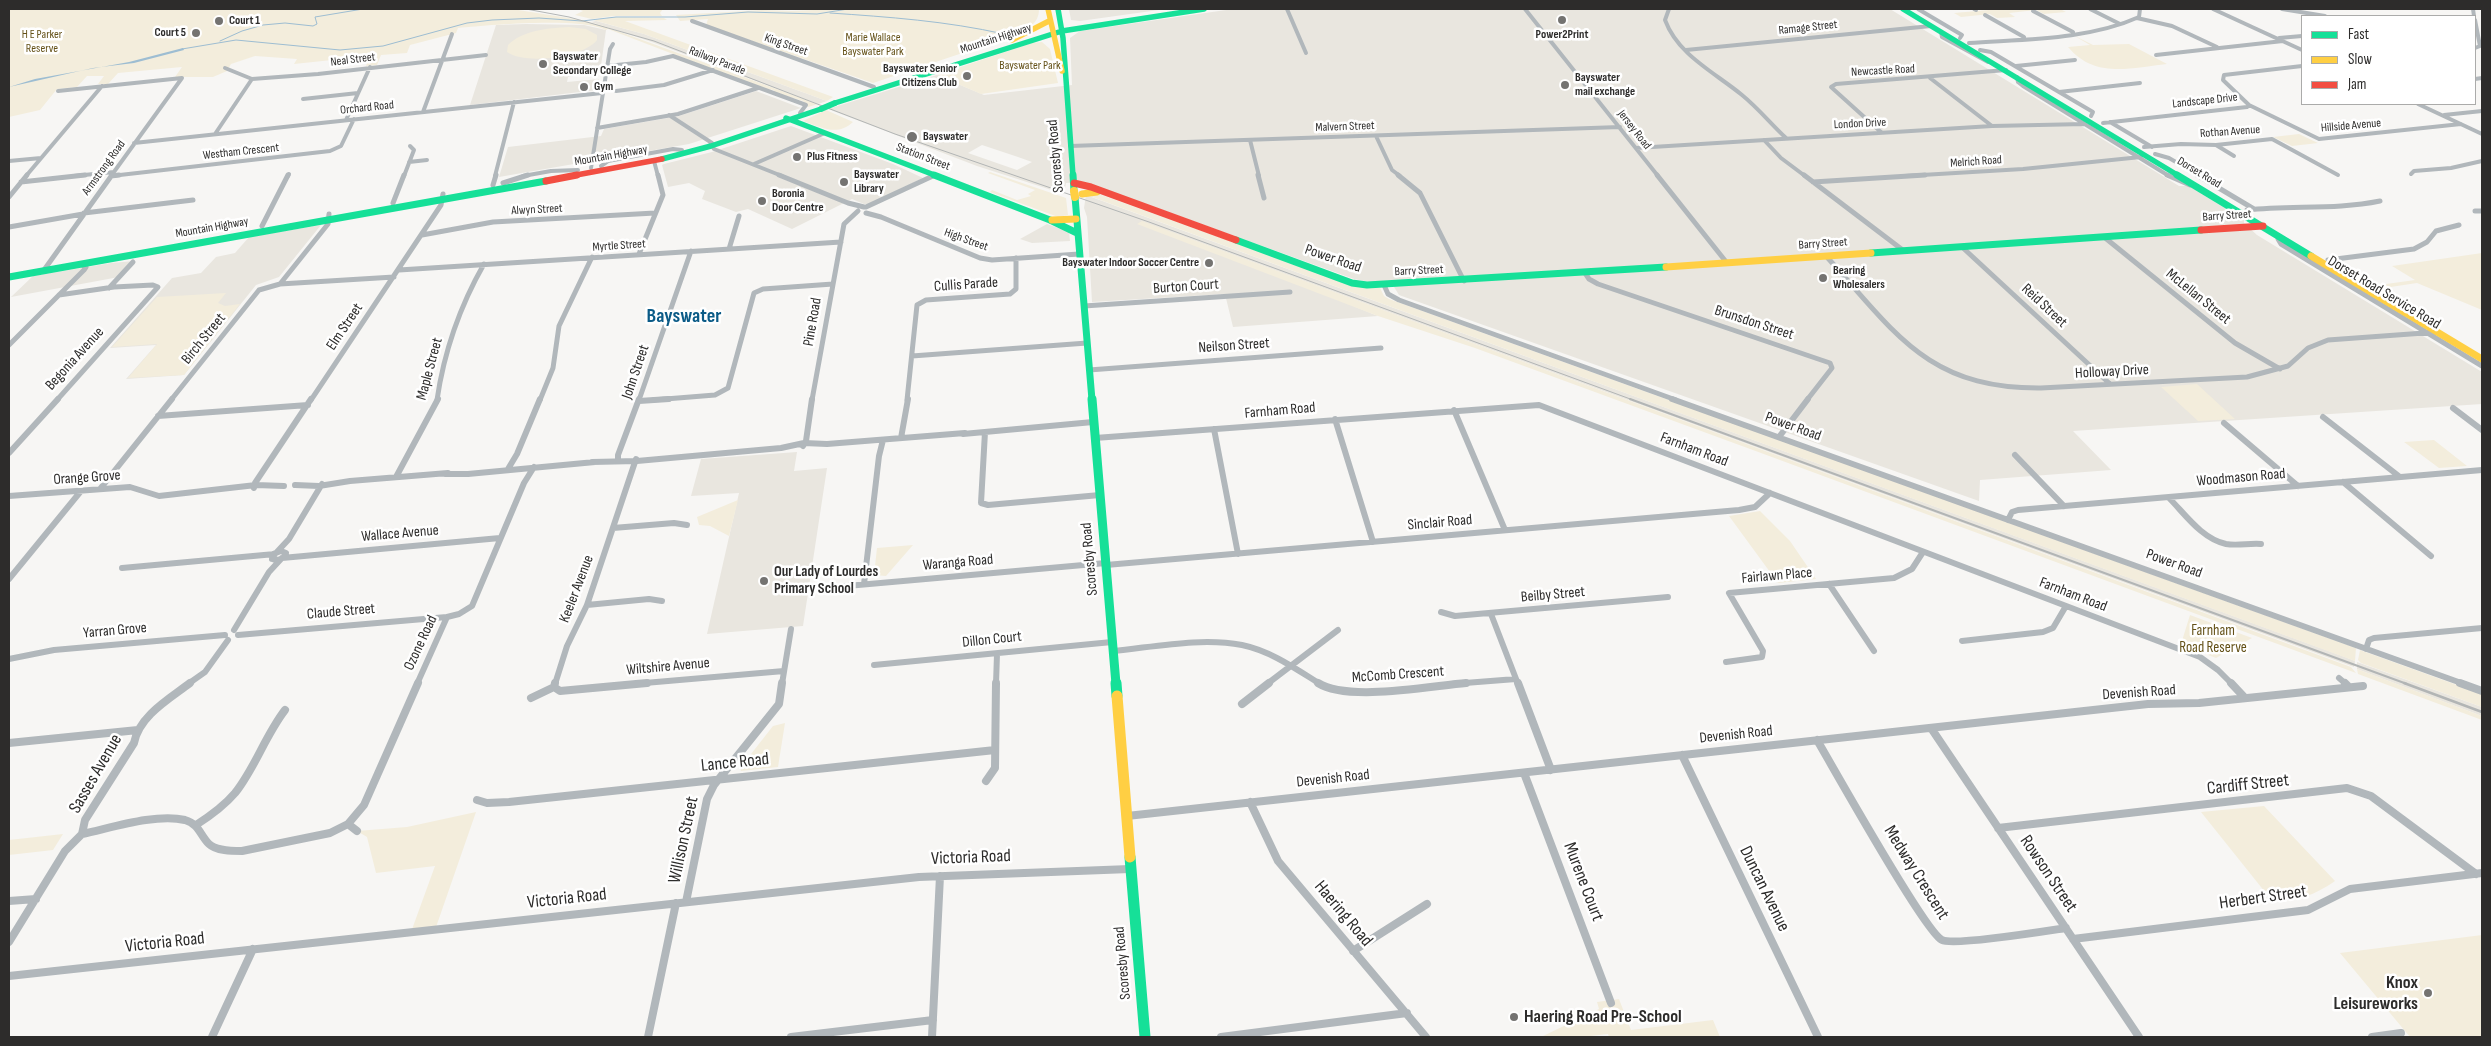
<!DOCTYPE html>
<html>
<head>
<meta charset="utf-8">
<style>
	body { margin:0 }
	#map { position:relative; width:2491px; height:1046px; overflow:hidden; background:#f7f6f4; font-family:"Sofia Sans Condensed",sans-serif }
	canvas { display:block }
	.frame { position:absolute; inset:0; border:10px solid #2d2c2b; pointer-events:none }
	.legend { position:absolute; left:2301px; top:15px; width:175px; height:90px; box-sizing:border-box; background:#fff; border:1px solid #ababaa; margin:0; padding:6px 9px; list-style:none; font-size:15px; color:#2d2c2b }
	.legend li { display:flex; align-items:center; gap:10px; height:25px }
	.legend b { width:25px; border:1px solid #ababaa }
</style>
</head>
<body>
<div id="map">
<canvas width="2491" height="1046"></canvas>
<div class="frame"></div>
<ul class="legend">
<li><b style="height:6px;background:#16e098"></b>Fast</li>
<li><b style="height:6px;background:#ffcf43"></b>Slow</li>
<li><b style="height:6px;background:#f24e42"></b>Jam</li>
</ul>
</div>
<script>
const ctx = document.querySelector('canvas').getContext('2d');
ctx.lineJoin = 'round';
function fillPath(path, color) {
  ctx.fillStyle = color;
  ctx.fill(path, 'evenodd');
}
function trace(path, color, width, dash) {
  ctx.strokeStyle = color;
  ctx.lineWidth = width;
  ctx.lineCap = dash ? 'butt' : 'round';
  ctx.setLineDash(dash || []);
  ctx.stroke(path);
}
function write(font, color, halo, rows, align = 'center') {
  ctx.font = font + ' "Sofia Sans Condensed",sans-serif';
  ctx.lineWidth = 5;
  ctx.setLineDash([]);
  ctx.textBaseline = 'middle';
  ctx.strokeStyle = halo;
  ctx.fillStyle = color;
  for (const [text, x, y, turn = 0] of rows) {
    ctx.save();
    ctx.translate(x, y);
    ctx.rotate((+turn || 0) * Math.PI / 180);
    ctx.textAlign = isNaN(turn) ? turn : align;
    if (halo) ctx.strokeText(text, 0, 0);
    ctx.fillText(text, 0, 0);
    ctx.restore();
  }
}
fillPath(new Path2D(`
	M1069 9H1166L1080 21 1071 20Z
	M1233 9H1890L2179 186H2189L2244 220V223L2257 235 2482 372V404L2073 431 2111 470 1980 480 1979 501 1399 295 1391 282H1369L1354 279 1085 182 1066 183 1064 194 977 166 828 109 937 75 984 95 1072 85 1070 38 1080 31ZM982 145 1018 157 1032 162 1017 170 968 153Z
	M596 21 644 34 827 101 818 104 652 42 591 22Z
	M526 24 584 25 606 30 600 73 568 77 567 82 599 79 597 90 470 105 496 25Z
	M756 91 801 108 689 144 499 177 508 147 601 136 604 129 679 116Z
	M791 126 893 164 923 178 869 204H864L852 199 792 229 748 209 736 212 702 199 705 191 689 183 668 187 662 165 664 164 712 152Z
	M1086 195 2345 657 2355 661 2354 667 1171 232 1378 316 1233 327 1225 294 1092 302 1087 217 1084 208Z
	M1047 224 1069 232 1070 241 1032 243 1020 239Z
	M321 225 279 277 256 285 184 375 126 379 156 345 110 348 172 278 201 273 216 257 235 253 249 237Z
	M134 261 119 277 11 297 33 276 111 263Z
	M797 452 794 471 827 468 803 626 707 634 739 493 691 496 701 459Z
	M2357 662 2482 707V716L2357 669Z`), '#e9e6df');
fillPath(new Path2D(`
	M9 9H512L581 20 604 26 818 104 808 107 803 101 773 92 774 90 764 89 608 29 606 30C578 17 491 25 458 28L456 33 410 45 407 53 381 55 377 65 366 66 370 56 294 64 297 59 255 56 231 64 227 71 213 77H175L182 67 118 73 108 84H98L104 76H87L77 87 57 89 40 110 9 117Z
	M578 9H663L660 13 662 16H613L592 19 575 15 583 11Z
	M836 9H1039C1039 24 1028 28 1016 35L873 83 706 25 708 19 680 21 676 15 762 10 792 11Z
	M2000 9H2060L2066 12 2044 14 2036 10 2009 13 2015 17 1997 18 1990 14 1961 17 1954 13Z
	M614 17 664 18 667 20 625 21 833 97 827 101 644 34 593 20Z
	M569 27 586 29 597 35V40C583 58 525 65 507 52L508 45C523 30 549 28 569 27Z
	M2073 35 2093 45 2129 44 2167 64C2130 68 2095 79 2068 47L2090 45Z
	M1042 42 1050 49 1058 83 981 94 937 75 1032 43Z
	M826 110 853 122C837 137 821 127 803 121Z
	M2299 134 2318 143 2292 146 2273 137Z
	M990 172 1066 198 1068 215 1058 217 990 192 992 190 1017 200 1031 196 1028 194 1035 190 988 173Z
	M1096 193 1311 270 1380 288 1384 296 1389 299 2356 648 2355 661 1084 194Z
	M1142 221 2351 667 2356 673 1761 453 1475 348 1378 316 1137 224Z
	M2482 253V310L2417 283 2384 288 2379 285 2415 280 2392 266Z
	M226 293 218 303 225 306 240 304 184 375 128 378 157 344 112 347 157 297Z
	M2197 384 2235 419 2198 421 2161 387Z
	M2434 440 2467 466 2439 468 2404 442Z
	M738 500 729 536 710 526 699 525 697 517Z
	M1760 511 1790 541 1816 579 1778 583 1729 516Z
	M913 545 886 576 874 575 877 548Z
	M2190 615 2252 638 2216 658 2181 644Z
	M2360 650 2482 694V707L2361 663 2358 660Z
	M2357 669 2482 716V720L2358 674Z
	M785 723 778 767 741 771 740 768 773 726Z
	M2264 806 2335 881C2313 896 2300 900 2273 902L2201 812Z
	M476 812 435 930 411 932 435 866 376 873 367 837 357 831 407 827Z
	M63 834 53 850 9 855V840Z
	M2482 935V1037H2410L2340 953Z
	M1619 999 1631 1030 1713 1020 1720 1037H1609L1608 1034 1582 1037H1541L1599 1009 1597 1002Z`), '#f3eddc');
fillPath(new Path2D(`
	M183 48 184 50 134 63 93 68 9 87 35 79 129 62Z`), '#9dbdd2');
trace(new Path2D(`
	M830 13C889 17 946 21 1004 34
	M220 41 242 31 263 25 285 23 313 26 317 24 315 17 363 9
	M182 49 236 40 340 50 383 46 467 23 492 20 539 18 582 21 616 17H685L748 12 817 14 848 9`), '#9dbdd2', 1);
trace(new Path2D(`
	M1287 9 1306 53
	M1525 9 1658 176
	M1669 9 1665 20C1678 55 1714 72 1742 95 1758 108 1771 124 1786 138
	M1918 9 1962 35 1960 38
	M1974 9 1976 10
	M2090 9 2120 24
	M2213 9 2302 50
	M2282 9 2325 16
	M2473 9 2474 16
	M2033 11 2073 32
	M1985 15 2024 37
	M2137 18 2172 26 2217 47
	M2475 20 2480 46 2475 48
	M692 21 874 87
	M1941 32 1942 37 1988 62
	M2279 38 2302 36
	M1969 43C2024 39 2088 40 2139 17L2140 9
	M1686 50 1931 26
	M1980 50 1991 52 2093 112 2091 116
	M2156 55 2283 41
	M607 66 646 62 673 56 806 105 800 113
	M2016 66 2075 60
	M225 68 252 79 318 74 486 55
	M2017 77 2018 82 2023 86 2169 176
	M1930 78 1992 126
	M2475 79 2482 78
	M58 91 182 78
	M616 91 664 85 713 70
	M2059 92 2140 83
	M303 99 358 93
	M2418 104 2482 134
	M2249 105 2319 139 2461 124
	M423 112 452 34
	M669 115 712 143
	M2444 115 2482 111
	M346 120 370 67
	M2110 122 2152 147
	M2103 123 2247 107 2249 105 2223 80 2224 75 2302 66
	M597 128 678 114 758 88
	M1882 133 1831 87 1836 84 2006 70
	M215 134 252 79
	M1376 136 1392 170 1400 176
	M1250 140 1259 176
	M1764 140 1781 158 1805 176
	M710 142 714 149 782 176
	M134 143 602 93
	M2216 145 2234 156
	M1070 146 1620 127
	M2144 147 2181 144 2216 145 2272 139 2338 175
	M1636 148 1992 126 2085 124
	M2155 154 2169 158 2200 176
	M9 161 41 158
	M654 161 658 176
	M409 162 427 160
	M754 164 825 133
	M601 166 608 161 673 149 682 150
	M591 168 610 49 613 44
	M2411 174 2414 171 2451 168 2482 161
	M26 176 102 86
	M74 176 114 172
	M111 176 330 151 341 146 354 119
	M111 176 182 78
	M288 176 289 174
	M404 176 414 150 410 146
	M495 176 514 102
	M523 176 551 171 578 170
	M932 176 935 175
	M1905 176 2023 169 2141 157`), '#b1b7bb', 4);
trace(new Path2D(`
	M779 175 848 203 864 207
	M1258 175 1264 198
	M1398 175 1420 193 1464 281
	M1657 175 1727 263
	M1804 175 1904 251
	M2167 175 2190 185
	M2197 175 2254 209
	M111 176 119 175
	M21 182 85 175
	M1813 182 1925 175
	M503 183 528 175
	M493 185 496 175
	M9 197 27 175
	M393 203 404 175
	M866 207 935 175
	M2247 210C2291 205 2336 210 2380 201
	M2475 211H2482
	M84 213 193 200
	M866 213 881 217 980 258 992 260 1079 254
	M262 226 288 175
	M9 227 83 214
	M422 235 493 222 655 213
	M2104 237 2235 343 2280 369
	M2280 237 2278 239 2281 244 2482 366
	M1962 247 2110 384
	M729 249 739 216
	M639 254 663 195 658 175
	M1826 256C1895 332 1927 389 2041 388L2247 377 2288 366 2308 348 2328 340 2438 332
	M2328 260 2414 249 2427 242 2436 231 2459 225
	M44 270 112 175
	M399 270 841 242
	M1585 273 1589 279 1598 284 1830 363 1832 368 1807 400
	M280 284 394 277
	M1384 285 1388 294 1399 300 1676 400
	M109 288 133 262
	M1084 306 1290 292
	M9 345 84 270 86 267 80 264
	M912 356 1087 343
	M1089 370 1381 348
	M57 400 158 287 153 285 114 287 59 295
	M171 400 259 290 280 284 328 224 329 214
	M311 400 441 205 443 194
	M437 400C444 352 460 306 484 264
	M540 400 553 368 559 326 592 257
	M639 400 691 251
	M653 400 715 395 728 388 754 293 763 289 833 284
	M812 400 844 224 858 211
	M907 400 917 305 926 300 1010 294 1016 289V258`), '#b1b7bb', 5);
trace(new Path2D(`
	M1672 399 2464 684
	M639 401 669 399
	M2453 408 2482 430
	M1454 410 1505 530
	M158 416 308 405
	M2323 417 2400 477
	M1335 419 1373 542
	M2224 423 2298 486
	M1214 429 1238 554
	M985 432 981 503 988 505 1100 495
	M963 434 1093 422
	M1779 437 1808 399
	M901 438 908 399
	M1095 438 1539 405 2200 657 2218 670 2232 684
	M803 446 806 441 812 399
	M9 453 58 399
	M2015 455 2064 506
	M618 461V455L639 399
	M592 462 637 461 781 448 804 443 827 444 965 433
	M508 469 517 454 540 399
	M445 474H468L595 462
	M396 477 438 399
	M2343 482 2431 556
	M295 485 319 486 350 481 448 473
	M254 488 255 483 311 399
	M100 489 172 399
	M9 496 130 487 159 496 256 485 284 486
	M2169 498C2185 514 2202 539 2226 544 2237 546 2250 543 2261 544
	M2008 520 2012 512 2018 510 2482 470
	M613 528 674 523 687 525
	M281 551 286 553C284 559 278 561 272 559L273 554Z
	M276 553 289 539 322 484
	M282 558 500 538
	M1106 565 1739 510 1755 507 1770 493
	M122 568 275 554
	M9 579 81 491
	M864 584 879 456 883 440
	M1829 584 1874 651
	M813 589 1106 563
	M587 605 649 599 662 601
	M1441 612 1455 616 1668 597
	M1491 614 1518 684
	M234 630 269 572 281 559
	M238 635 447 617
	M1962 641 2043 632 2053 628 2066 606
	M2366 649 2369 640 2374 638 2482 628
	M1113 651C1154 647 1201 637 1242 645 1271 651 1296 669 1320 684
	M9 659 54 650 225 635
	M1726 662 1762 657 1763 651 1729 593 1894 578 1912 569 1923 552
	M874 665 1112 642
	M2339 678 2346 684
	M188 684 205 672 228 640
	M417 684 447 617 459 614 472 606 524 483 534 467
	M555 684 567 646 587 605 636 459
	M633 684 784 671
	M782 684 791 629
	M996 684 997 654
	M1267 684 1338 630
	M1452 684 1516 679`), '#b1b7bb', 6);
trace(new Path2D(`
	M1318 683C1348 702 1430 686 1466 683
	M1518 683 1551 770
	M2231 683 2245 698
	M2345 683 2349 687
	M2460 683 2482 691
	M554 687 560 691 647 683
	M531 698 554 687 555 683
	M1242 704 1269 683
	M1931 728 2139 1037
	M1817 740C1833 767 1925 932 1942 940 1954 946 2046 931 2066 928
	M9 743 138 730
	M1682 755 1818 1037
	M1524 773 1611 1003
	M986 781 995 768 996 683
	M477 800 487 803 509 802 995 750
	M1250 802 1278 861 1426 1037
	M1127 816 2148 704 2199 703 2363 686
	M196 825C210 816 224 806 235 793 255 768 265 736 285 710
	M1998 828 2347 788 2371 796 2476 874
	M357 831 348 824 364 805 418 683
	M82 834C111 828 156 813 185 820 199 824 200 835 209 844 216 851 232 851 242 851L330 833 348 824
	M9 901 36 899
	M686 902 707 799 714 785 779 704 782 683
	M2073 939 2308 910 2350 889 2482 873
	M9 942 65 851 82 834 85 820 134 743C139 716 169 699 190 683
	M1353 951 1427 904
	M9 976 919 877 1130 869
	M212 1037 253 949
	M648 1037 676 903
	M791 1037 933 1020
	M932 1037 940 876
	M1221 1037 1407 1013
	M2372 1037 2401 1033`), '#b1b7bb', 8);
trace(new Path2D(`
	M1058 9 1063 38 1073 176
	M1903 9 2179 176
	M835 103 1062 31 1204 9
	M786 118 937 176
	M662 159 711 146 821 109`), '#16e098', 5.5);
trace(new Path2D(`
	M934 175 1050 220 1077 233
	M1073 175 1074 191
	M2177 175 2311 256
	M1075 197 1092 400
	M1236 240 1352 283 1367 285 1666 267
	M1871 253 2201 230
	M9 277 546 181`), '#16e098', 7);
trace(new Path2D(`
	M1092 399 1116 684`), '#16e098', 9);
trace(new Path2D(`
	M1116 683 1117 696
	M1130 857 1145 1037`), '#16e098', 11);
trace(new Path2D(`
	M1048 9 1062 71
	M1012 40 1049 21`), '#ffcf43', 5.5);
trace(new Path2D(`
	M1082 194 1097 192
	M1052 220 1076 219
	M2311 256 2482 359
	M1666 267 1871 253`), '#ffcf43', 7);
trace(new Path2D(`
	M1117 696 1130 857`), '#ffcf43', 11);
trace(new Path2D(`
	M571 176 662 159`), '#f24e42', 5.5);
trace(new Path2D(`
	M546 181 577 175
	M1074 183 1091 187 1236 240
	M2201 230 2263 226`), '#f24e42', 7);
trace(new Path2D(`
	M526 9 569 17 654 41 895 134 1149 222 1633 400`), '#b2b5b5', 1);
trace(new Path2D(`
	M1630 399 2407 684`), '#b2b5b5', 2);
trace(new Path2D(`
	M2404 683 2482 712`), '#b2b5b5', 2.5);
trace(new Path2D(`
	M821 109 835 103`), '#16e098', 6);
trace(new Path2D(`
	M1074 191 1075 197`), '#ffcf43', 8);
for (const [x, y, r, color] of [
	[1562,20,5,"#747371"],
	[219,21,5,"#747371"],
	[196,33,5,"#747371"],
	[543,64,5,"#747371"],
	[967,76,5,"#747371"],
	[1565,85,5,"#747371"],
	[584,87,5,"#747371"],
	[912,137,6,"#747371"],
	[797,157,5,"#747371"],
	[844,182,5,"#747371"],
	[762,201,5,"#747371"],
	[1209,263,5,"#747371"],
	[1823,278,5,"#747371"],
	[764,581,5,"#747371"],
	[2428,993,5,"#747371"],
	[1514,1017,5,"#747371"]
]) {
  const dot = new Path2D();
  dot.arc(x, y, r, 0, 2 * Math.PI);
  ctx.fillStyle = color;
  ctx.fill(dot);
  trace(dot, '#fff', 2);
}
write('bold 12px', '#2d2c2b', '#fff', [
	["Court 1",229,21],
	["Court 5",186,33,"right"],
	["Power2Print",1562,35,"center"],
	["Bayswater",553,57],
	["Secondary College",553,71],
	["Bayswater Senior",957,69,"right"],
	["Citizens Club",957,83,"right"],
	["Bayswater",1575,78],
	["mail exchange",1575,92],
	["Gym",594,87],
	["Bayswater",923,137],
	["Plus Fitness",807,157],
	["Bayswater",854,175],
	["Library",854,189],
	["Boronia",772,194],
	["Door Centre",772,208],
	["Bayswater Indoor Soccer Centre",1199,263,"right"],
	["Bearing",1833,271],
	["Wholesalers",1833,285]
], 'left');
write('12px', '#2d2c2b', '#fff', [
	["Ramage Street",1808,28,-6],
	["Mountain Highway",996,39,-18],
	["King Street",786,45,19],
	["Neal Street",353,60,-7],
	["Railway Parade",717,61,21],
	["Newcastle Road",1883,71,-3],
	["Landscape Drive",2205,101,-6],
	["Orchard Road",367,108,-6],
	["London Drive",1860,124,-3],
	["Hillside Avenue",2351,126,-5],
	["Malvern Street",1345,127,-2],
	["Jersey Road",1634,130,52],
	["Rothan Avenue",2230,132,-4],
	["Westham Crescent",241,152,-6],
	["Mountain Highway",611,156,-10],
	["Station Street",923,157,21],
	["Melrich Road",1976,162,-4],
	["Armstrong Road",104,168,-54],
	["Dorset Road",2199,173,31],
	["Alwyn Street",537,210,-3],
	["Barry Street",2227,216,-4],
	["Mountain Highway",212,228,-10],
	["High Street",966,240,20],
	["Barry Street",1823,244,-4],
	["Myrtle Street",619,246,-4],
	["Barry Street",1419,271,-3]
]);
write('12px', '#645118', '#fff', [
	["H E Parker",42,35],
	["Reserve",42,49],
	["Marie Wallace",873,38],
	["Bayswater Park",873,52],
	["Bayswater Park",1030,66]
]);
write('15px', '#2d2c2b', '#fff', [
	["Scoresby Road",1056,156,-95],
	["Power Road",1333,259,19],
	["Cullis Parade",966,285,-4],
	["Burton Court",1186,287,-4],
	["Dorset Road Service Road",2384,293,31],
	["McLellan Street",2198,297,39],
	["Reid Street",2044,306,43],
	["Pine Road",813,322,-80],
	["Brunsdon Street",1754,323,18],
	["Elm Street",345,327,-56],
	["Birch Street",204,339,-51],
	["Neilson Street",1234,346,-4],
	["Begonia Avenue",75,359,-48],
	["Maple Street",430,369,-75],
	["John Street",636,372,-71],
	["Holloway Drive",2112,372,-3],
	["Farnham Road",1280,411,-5],
	["Power Road",1793,427,20],
	["Farnham Road",1694,450,21],
	["Orange Grove",87,478,-4],
	["Woodmason Road",2241,478,-5],
	["Sinclair Road",1440,523,-5],
	["Wallace Avenue",400,534,-5],
	["Scoresby Road",1090,559,-95],
	["Waranga Road",958,563,-5],
	["Power Road",2174,564,20],
	["Fairlawn Place",1777,576,-5],
	["Keeler Avenue",577,589,-69],
	["Beilby Street",1553,595,-5],
	["Farnham Road",2073,595,21],
	["Claude Street",341,612,-5],
	["Yarran Grove",115,631,-5],
	["Dillon Court",992,640,-6],
	["Ozone Road",421,643,-65],
	["Wiltshire Avenue",668,667,-5],
	["McComb Crescent",1398,675,-4],
	["Devenish Road",2139,693,-4],
	["Devenish Road",1736,735,-6],
	["Devenish Road",1333,779,-6],
	["Scoresby Road",1123,963,-95]
]);
write('bold 15px', '#2d2c2b', '#fff', [
	["Our Lady of Lourdes",774,572],
	["Primary School",774,589]
], 'left');
write('15px', '#645118', '#fff', [
	["Farnham",2213,631],
	["Road Reserve",2213,648]
]);
write('18px', '#2d2c2b', '#fff', [
	["Lance Road",735,763,-6],
	["Sasses Avenue",96,774,-60],
	["Cardiff Street",2248,785,-6],
	["Willison Street",684,840,-78],
	["Victoria Road",971,858,-2],
	["Medway Crescent",1916,873,58],
	["Rowson Street",2048,874,56],
	["Murene Court",1583,882,69],
	["Duncan Avenue",1764,889,64],
	["Herbert Street",2263,898,-8],
	["Victoria Road",567,899,-6],
	["Haering Road",1343,914,50],
	["Victoria Road",165,943,-6]
]);
write('bold 18px', '#2d2c2b', '#fff', [
	["Knox",2418,983],
	["Leisureworks",2418,1004],
	["Haering Road Pre-School",1524,1017,"left"]
], 'right');
write('bold 20px', '#0b5b87', '#fff', [
	["Bayswater",684,317]
]);
</script>
</body>
</html>
